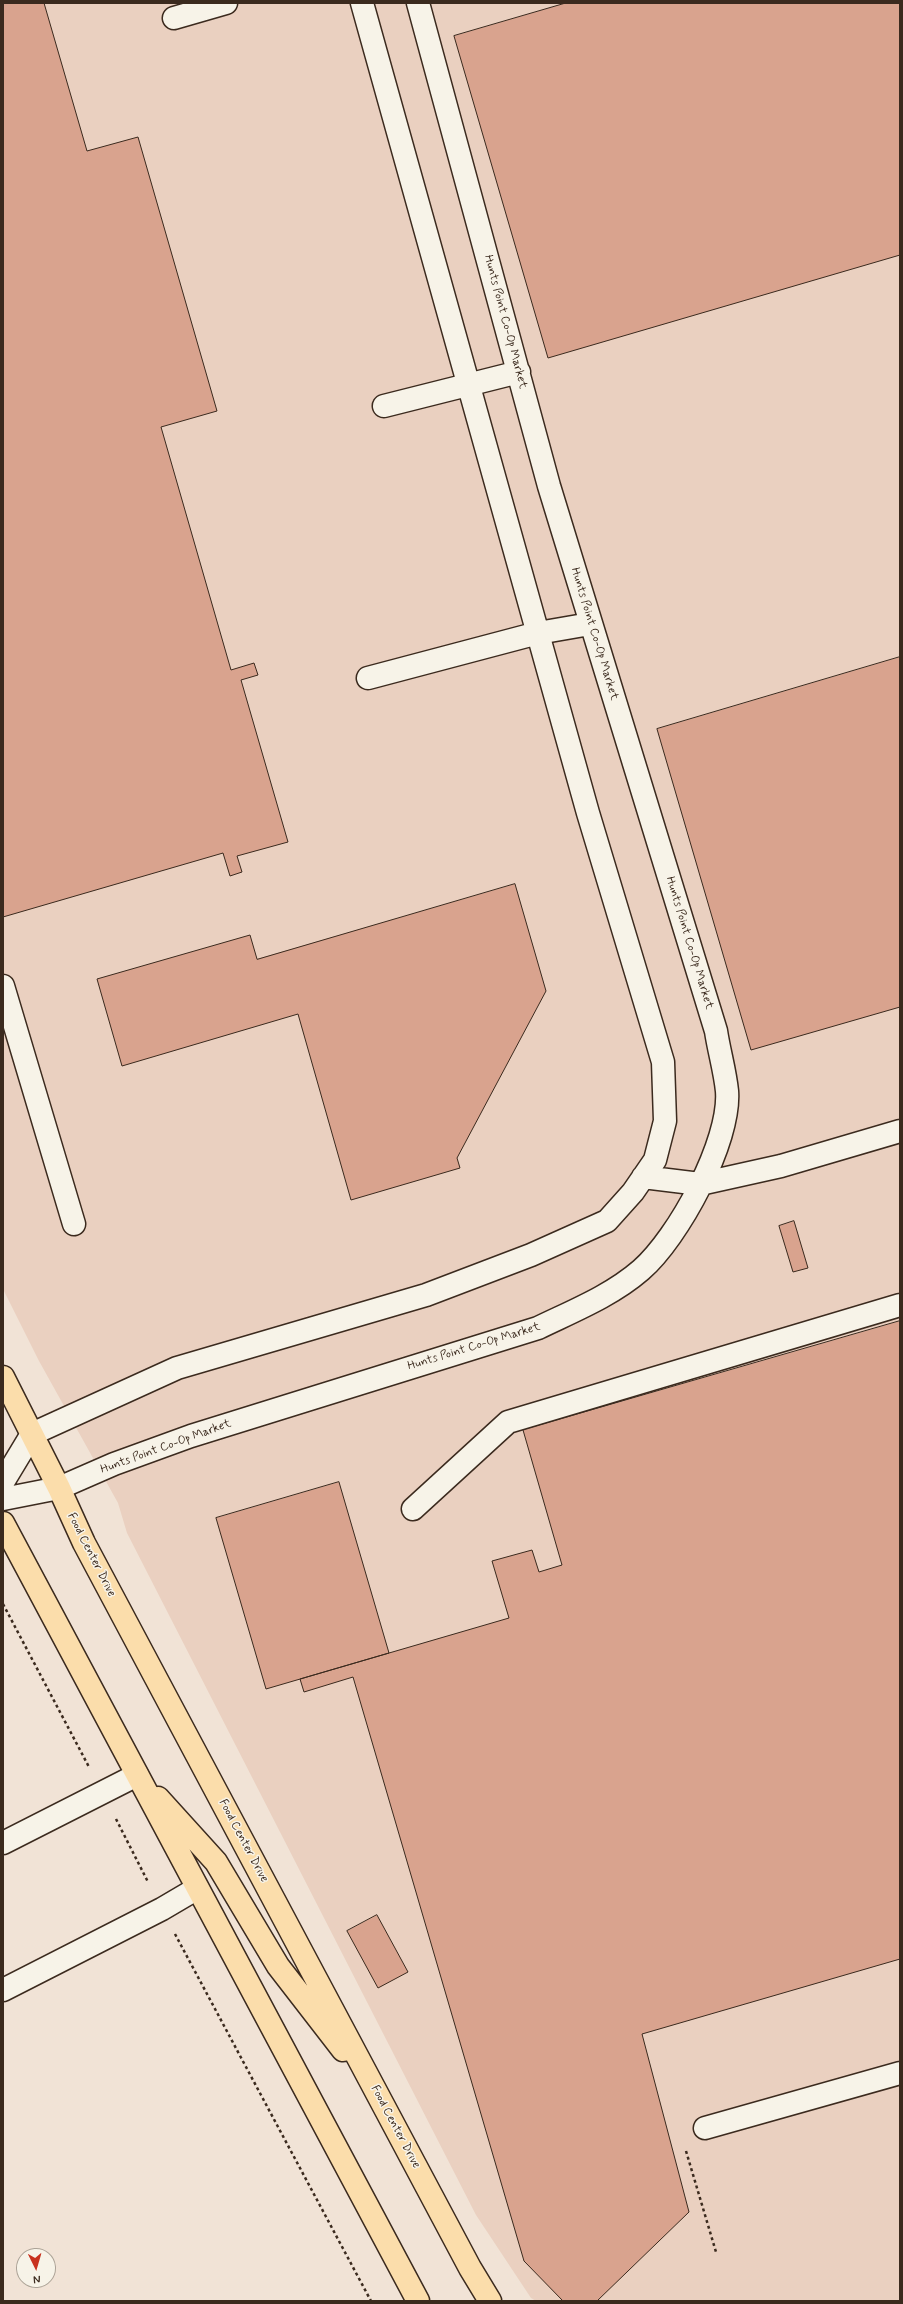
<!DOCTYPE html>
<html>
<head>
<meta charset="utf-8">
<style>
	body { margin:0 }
	#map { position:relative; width:903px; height:2304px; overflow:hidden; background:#f1e3d6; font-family:Mynerve,sans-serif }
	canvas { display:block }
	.frame { position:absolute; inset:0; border:4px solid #3b2a1e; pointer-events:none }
	.north { position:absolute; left:16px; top:2248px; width:40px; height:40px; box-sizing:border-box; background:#f7f3e8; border:1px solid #aca397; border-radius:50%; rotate:175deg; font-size:11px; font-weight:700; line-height:16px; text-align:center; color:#3b2a1e }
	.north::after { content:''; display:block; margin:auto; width:14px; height:18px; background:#c8321e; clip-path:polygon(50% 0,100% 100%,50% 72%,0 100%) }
</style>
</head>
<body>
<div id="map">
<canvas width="903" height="2304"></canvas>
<div class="frame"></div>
<div class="north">N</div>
</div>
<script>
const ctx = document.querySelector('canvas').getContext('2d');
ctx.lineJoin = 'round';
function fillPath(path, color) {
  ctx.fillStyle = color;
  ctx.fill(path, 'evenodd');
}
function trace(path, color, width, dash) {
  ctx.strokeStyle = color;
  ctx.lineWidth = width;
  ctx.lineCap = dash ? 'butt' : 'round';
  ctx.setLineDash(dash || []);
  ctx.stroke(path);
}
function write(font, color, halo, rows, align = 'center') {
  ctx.font = font + ' Mynerve,sans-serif';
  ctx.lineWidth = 3;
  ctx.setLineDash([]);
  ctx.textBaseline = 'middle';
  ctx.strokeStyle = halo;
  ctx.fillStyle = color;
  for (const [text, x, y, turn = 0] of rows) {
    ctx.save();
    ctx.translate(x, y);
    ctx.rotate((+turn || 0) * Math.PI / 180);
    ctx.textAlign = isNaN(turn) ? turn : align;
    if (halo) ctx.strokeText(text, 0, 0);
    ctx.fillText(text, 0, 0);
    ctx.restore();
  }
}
fillPath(new Path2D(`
	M3 3H900V2301H536L531 2298 476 2215 127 1533 118 1503 39 1361 3 1289Z`), '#ead0c0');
const building = new Path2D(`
	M3 3H44L87 151 138 137 217 411 161 427 231 670 254 663 258 675 241 680 288 842 237 856 242 872 230 876 223 853 3 917Z
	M566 3H900V255L548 358 454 36Z
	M900 657V1007L751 1050 657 729Z
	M515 884 546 991 457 1158 460 1168 351 1200 298 1014 122 1066 97 979 250 935 257 959Z
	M794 1221 808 1268 793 1272 779 1226Z
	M900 1321V1959L642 2034 689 2212 597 2301H563L524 2261 353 1677 304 1692 300 1679 509 1618 492 1561 532 1550 539 1572 562 1565 523 1430Z
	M339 1482 389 1653 266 1689 216 1518Z
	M377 1915 408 1972 378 1988 347 1931Z`);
fillPath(building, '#d9a38e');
trace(building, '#3b2a1e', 1);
const minor = new Path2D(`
	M174 18 226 3
	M384 406 519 372
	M368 678 538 633 590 624
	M3 986 74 1224
	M643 1177 700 1184 781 1166 900 1131
	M3 1482 32 1434 177 1368 426 1295 531 1255 607 1221 633 1192 655 1160 665 1121 663 1062 588 813 362 3
	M3 1499 59 1488 114 1464 191 1436 538 1328C573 1311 611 1296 641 1270 678 1238 731 1141 727 1091 725 1071 719 1051 716 1031L549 486 418 3
	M413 1509 508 1422 900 1305
	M3 1843 137 1775
	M3 1990 162 1909 196 1889
	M705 2128 900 2073`);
const major = new Path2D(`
	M3 1377 59 1488 84 1543 470 2268 490 2301
	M3 1523 418 2301
	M158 1798 216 1862 278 1966 343 2050`);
trace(minor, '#3b2a1e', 25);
trace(major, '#3b2a1e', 25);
trace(new Path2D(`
	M3 1604 89 1767
	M116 1819 148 1882
	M175 1934 371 2301
	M686 2151 716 2252`), '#3b2a1e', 2.5, [3, 3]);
trace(minor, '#f7f3e8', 22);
trace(major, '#fbddab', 22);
write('12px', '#3b2a1e', '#f7f3e8', [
	["Hunts Point Co-Op Market",505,322,75],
	["Hunts Point Co-Op Market",594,634,73],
	["Hunts Point Co-Op Market",689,943,73],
	["Hunts Point Co-Op Market",474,1347,-17],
	["Hunts Point Co-Op Market",166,1447,-20],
	["Food Center Drive",91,1555,63],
	["Food Center Drive",243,1841,62],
	["Food Center Drive",395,2127,62]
]);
</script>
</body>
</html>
